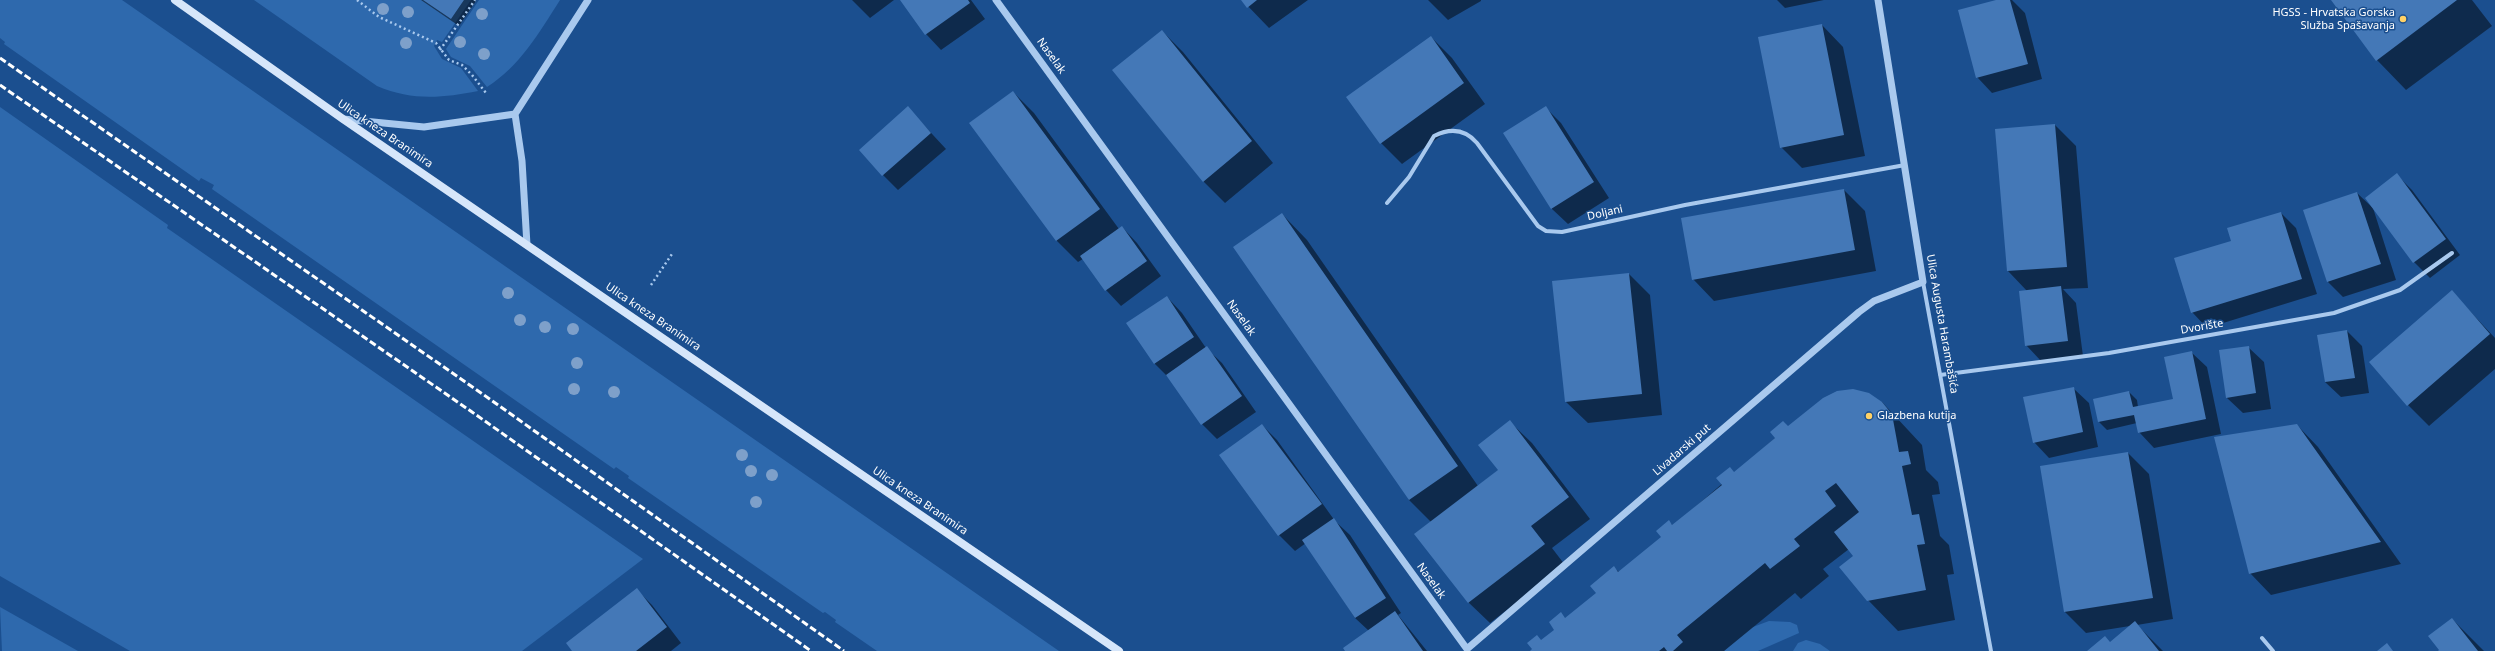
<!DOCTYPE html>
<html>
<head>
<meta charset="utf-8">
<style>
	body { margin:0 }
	canvas { display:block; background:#1b4f8f }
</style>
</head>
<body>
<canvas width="2495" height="651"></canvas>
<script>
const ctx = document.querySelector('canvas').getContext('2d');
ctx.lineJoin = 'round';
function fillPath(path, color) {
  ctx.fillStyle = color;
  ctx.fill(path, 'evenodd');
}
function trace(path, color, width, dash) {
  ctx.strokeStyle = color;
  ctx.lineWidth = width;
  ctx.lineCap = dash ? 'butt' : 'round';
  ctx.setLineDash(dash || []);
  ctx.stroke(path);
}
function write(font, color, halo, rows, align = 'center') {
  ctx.font = font + ' "Noto Sans",sans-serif';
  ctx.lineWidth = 3;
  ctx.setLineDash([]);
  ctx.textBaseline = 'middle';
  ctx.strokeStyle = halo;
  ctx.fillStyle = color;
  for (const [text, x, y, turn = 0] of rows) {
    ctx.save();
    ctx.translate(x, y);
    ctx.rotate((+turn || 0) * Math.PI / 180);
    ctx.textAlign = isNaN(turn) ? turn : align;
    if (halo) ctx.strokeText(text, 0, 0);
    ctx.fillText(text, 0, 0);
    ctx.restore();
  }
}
fillPath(new Path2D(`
	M0 0H122L1059 651H877L835 622 836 620 825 612 823 613 628 478 629 476 616 467 614 469 212 189 214 185 201 178 199 181 4 44 5 42 0 38Z
	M254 0H423L451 19 464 0H471L442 42 437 40 434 46 442 59 461 68 478 91C442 98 412 101 377 86Z
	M479 0H560C539 33 520 66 487 87L470 66 451 57 446 49Z
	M0 107 168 225 167 228 643 559 522 651H130L0 576Z
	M0 607 78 651H2Z
	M1769 621 1790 622 1797 625 1799 633 1758 651H1724L1753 627Z
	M1806 640 1820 644 1830 651H1793L1798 643Z`), '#2e69ad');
fillPath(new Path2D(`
	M421 0H475L476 1 459 26Z
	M852 0H894L870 18Z
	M901 0H971L985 19 941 50 926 34Z
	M1242 0H1308L1269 28Z
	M1428 0H1481V1L1448 20Z
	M1777 0H1824L1785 8Z
	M2000 0H2012L2025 13 2042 79 1992 93 1977 77Z
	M2332 0H2472L2492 26 2406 90 2377 60Z
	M1822 25 1843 47 1865 156 1802 168 1781 147Z
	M1162 31 1183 52 1273 163 1225 203 1203 181Z
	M1431 37 1452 58 1485 104 1402 164 1381 143Z
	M1013 92 1034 113 1119 229 1122 227 1137 243 1161 276 1121 306 1106 290 1083 259 1078 262 1057 241 970 123Z
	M908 108 946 149 898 190 883 175Z
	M1546 108 1561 123 1609 198 1568 224 1552 209 1505 133Z
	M2055 125 2076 146 2088 288 2063 289 2076 303 2083 356 2041 361 2026 345 2027 291 2008 271Z
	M2397 175 2412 190 2460 255 2430 278 2414 262Z
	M1844 190 1865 211 1876 271 1714 301 1693 279Z
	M2357 193 2373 208 2396 280 2343 297 2328 282Z
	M2281 213 2296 228 2317 294 2207 328 2192 312 2232 242Z
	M1282 214 1307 240 1478 486 1499 470 1510 422 1532 443 1590 519 1552 548 1565 565 1490 623 1468 602 1431 522 1409 500Z
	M1629 274 1650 295 1662 415 1588 423 1566 402Z
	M2452 292 2495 338V369L2429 426 2408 405Z
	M1167 297 1182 313 1206 348 1222 363 1256 412 1217 439 1202 424 1170 379 1154 363Z
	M2347 331 2362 346 2369 393 2341 397 2325 382Z
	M2248 347 2264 362 2271 409 2243 413 2227 398Z
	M2191 352 2207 367 2221 434 2154 448 2139 432 2137 423 2107 430 2099 422 2129 392 2137 400 2138 407 2174 400Z
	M2073 388 2089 403 2098 447 2049 458 2034 442Z
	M1882 402 1922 445 1926 470 1938 482 1940 494 1932 495 1940 536 1949 545 1954 574 1947 575 1955 620 1898 631 1868 600 1854 556 1849 549 1823 569 1829 576 1801 599 1795 593 1724 651H1532L1597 593 1614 568 1619 572 1662 538 1669 522 1673 526 1788 427Z
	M1262 425 1277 440 1335 521 1350 535 1401 613 1398 615 1427 651H1346L1369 631 1355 618 1306 543 1295 551 1279 535 1220 455Z
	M2297 425 2318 447 2401 564 2271 595 2250 573Z
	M2128 453 2149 474 2173 619 2137 625 2163 651H2089L2110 643 2130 626 2086 633 2065 612 2042 467Z
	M637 590 652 605 681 643 671 651H573Z
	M2452 619 2484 651H2440Z`), '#0007');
fillPath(new Path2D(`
	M423 0H464L451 19Z
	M900 0H968L970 3 925 35Z
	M1241 0H1257L1247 8Z
	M1996 0H2010L2028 64 1976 78 1958 10Z
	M2331 0H2457L2376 61Z
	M1822 24 1844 135 1780 148 1758 37Z
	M1162 30 1252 141 1203 182 1112 70Z
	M1431 36 1464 83 1380 144 1346 97Z
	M1013 91 1100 209 1056 241 969 123Z
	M908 106 931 133 882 176 859 150Z
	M1546 106 1594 182 1551 209 1503 133Z
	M2055 124 2067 267 2007 271 1995 129Z
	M2397 173 2446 239 2413 263 2365 198Z
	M1844 189 1855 250 1692 280 1681 218Z
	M2357 192 2381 264 2327 282 2303 210Z
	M2281 212 2302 279 2191 313 2174 258 2231 241 2227 228Z
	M1282 213 1458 466 1409 500 1233 247Z
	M1122 226 1147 261 1105 291 1080 256Z
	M1629 273 1642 394 1565 402 1552 281Z
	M2061 286 2068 341 2025 346 2019 291Z
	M2452 290 2490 334 2407 406 2369 362Z
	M1167 296 1194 337 1154 364 1126 323Z
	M2347 330 2355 378 2325 382 2317 335Z
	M1207 346 1242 396 1201 425 1166 375Z
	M2249 346 2256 393 2226 398 2219 350Z
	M2192 351 2206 419 2138 433 2134 415 2098 422 2093 399 2129 391 2133 407 2173 399 2164 357Z
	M2074 387 2083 432 2033 443 2023 397Z
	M1853 389 1869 393 1882 402 1892 414 1899 452 1908 451 1911 464 1902 466 1912 515 1919 514 1925 544 1917 545 1926 590 1867 601 1839 567 1853 556 1834 532 1859 512 1836 483 1825 491 1836 506 1794 539 1800 546 1770 569 1765 563 1677 635 1683 642 1673 651H1667L1664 647 1659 651H1530L1532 649 1527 643 1537 635 1541 640 1554 630 1549 622 1561 612 1565 618 1596 593 1590 586 1614 566 1618 572 1661 537 1656 531 1669 520 1672 525 1722 485 1716 478 1730 467 1734 472 1775 438 1770 432 1783 421 1788 426 1823 398 1837 391Z
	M1510 420 1569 497 1531 526 1545 544 1468 603 1414 534 1498 470 1478 445Z
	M1262 424 1322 504 1278 536 1219 455Z
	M2297 424 2381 542 2249 574 2214 437Z
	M2128 452 2153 598 2064 612 2040 466Z
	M1334 518 1386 598 1355 618 1302 540Z
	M637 588 667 627 636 651H572L566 643Z
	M1395 611 1423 651H1345L1343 648Z
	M2452 618 2478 651H2438L2439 650 2428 636Z
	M2135 621 2159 651H2087L2105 636 2110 642Z
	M2387 643 2393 651H2377Z`), '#4478b7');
trace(new Path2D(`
	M357 0 379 17 436 43 449 60 462 65 472 75 486 93
	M440 50 475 0
	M651 285 672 254`), '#a9c9ee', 2.5, [2, 3]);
trace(new Path2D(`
	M1387 203 1409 177 1434 136C1450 128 1465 129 1477 143L1538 226 1546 231 1562 232 1685 205 1905 165
	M1923 282 1991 651
	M1940 375 2109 353 2334 313 2400 290 2452 253
	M2262 638 2273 651`), '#a9c9ee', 4);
trace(new Path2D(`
	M996 0 1467 649 1859 312 1874 301 1923 282 1878 0
	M515 114 588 0
	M515 114 522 161 527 245
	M343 119 424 127 515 114`), '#a9c9ee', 7);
trace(new Path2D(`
	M175 0 343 119 1119 651`), '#d6e6fa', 8);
trace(new Path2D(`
	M0 58 484 395 844 651
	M0 85 472 412 811 651`), '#fff', 3, [7, 3]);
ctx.fillStyle = '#7ea0ca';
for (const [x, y] of [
	[383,9],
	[408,12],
	[482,14],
	[460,42],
	[406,43],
	[484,54],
	[508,293],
	[520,320],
	[545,327],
	[573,329],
	[577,363],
	[574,389],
	[614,392],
	[742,455],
	[751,471],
	[772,475],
	[756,502]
]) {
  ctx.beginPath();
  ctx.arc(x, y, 6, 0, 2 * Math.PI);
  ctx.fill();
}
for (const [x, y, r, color] of [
	[2403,19,4,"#ffd166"],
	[1869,416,4,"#ffd166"]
]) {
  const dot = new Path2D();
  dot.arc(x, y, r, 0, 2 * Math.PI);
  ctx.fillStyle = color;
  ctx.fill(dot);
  trace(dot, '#1b4f8f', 1.5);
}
write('11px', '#fff', '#1b4f8f', [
	["HGSS - Hrvatska Gorska",2395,13],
	["Služba Spašavanja",2395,26],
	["Glazbena kutija",1877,416,"left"]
], 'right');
write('11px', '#fff', '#1b4f8f', [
	["Naselak",1051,56,54],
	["Ulica kneza Branimira",385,134,34],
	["Doljani",1605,213,-13],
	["Ulica kneza Branimira",653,317,34],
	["Naselak",1241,318,54],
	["Ulica Augusta Harambašića",1942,324,80],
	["Dvorište",2202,327,-10],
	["Livadarski put",1682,450,-41],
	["Ulica kneza Branimira",920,501,34],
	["Naselak",1431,581,54]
]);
</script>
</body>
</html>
